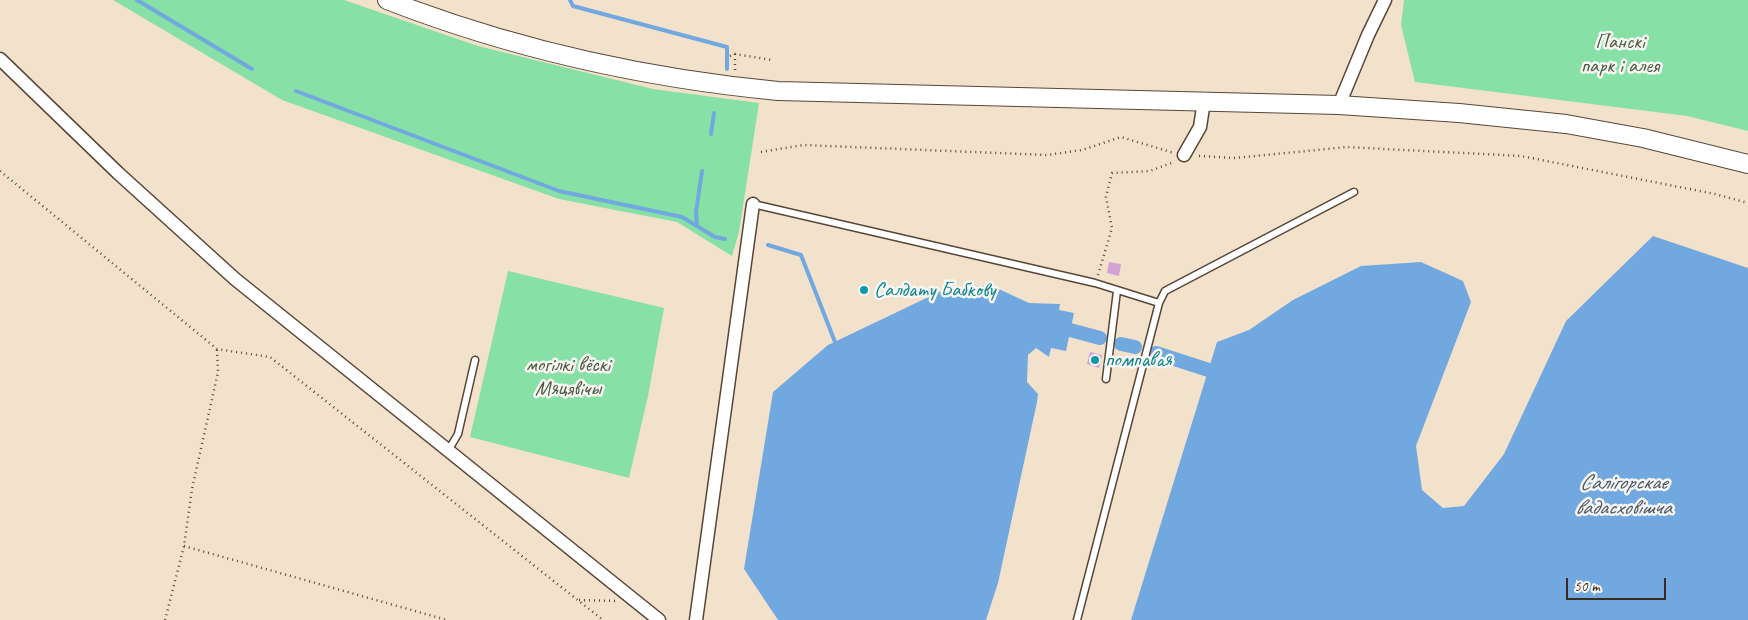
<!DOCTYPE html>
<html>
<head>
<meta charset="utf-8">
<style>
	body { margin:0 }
	#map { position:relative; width:1748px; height:620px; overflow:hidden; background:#f3e2cb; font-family:Caveat,sans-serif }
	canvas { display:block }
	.scale { position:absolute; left:1566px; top:578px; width:100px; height:22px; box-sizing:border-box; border:2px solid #3b2a1e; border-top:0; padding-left:6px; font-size:15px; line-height:18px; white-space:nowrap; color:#3b2a1e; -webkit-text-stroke:4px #f6f6f2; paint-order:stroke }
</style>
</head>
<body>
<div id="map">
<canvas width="1748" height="620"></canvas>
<div class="scale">50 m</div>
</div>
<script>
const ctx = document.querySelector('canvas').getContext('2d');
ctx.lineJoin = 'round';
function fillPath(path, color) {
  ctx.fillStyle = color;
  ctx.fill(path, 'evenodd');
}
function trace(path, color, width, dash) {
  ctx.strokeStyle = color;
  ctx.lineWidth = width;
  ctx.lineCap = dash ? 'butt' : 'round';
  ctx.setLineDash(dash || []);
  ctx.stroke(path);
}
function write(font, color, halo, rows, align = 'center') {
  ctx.font = font + ' Caveat,sans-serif';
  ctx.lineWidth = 5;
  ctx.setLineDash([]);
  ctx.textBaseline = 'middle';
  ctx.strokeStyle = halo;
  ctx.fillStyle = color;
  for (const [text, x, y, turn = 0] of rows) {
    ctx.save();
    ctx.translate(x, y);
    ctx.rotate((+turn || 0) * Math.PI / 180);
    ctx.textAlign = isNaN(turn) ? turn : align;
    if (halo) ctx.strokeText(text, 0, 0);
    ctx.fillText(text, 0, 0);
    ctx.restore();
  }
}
fillPath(new Path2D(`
	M113 0H344L478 46 653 89 759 103 739 232 732 256 677 222 559 199 282 100Z
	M1404 0H1748V131L1687 116 1415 82 1401 25Z
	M508 271 664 308 648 396 629 478 470 437Z`), '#87e0a5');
fillPath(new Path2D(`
	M1653 236 1748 268V620H1131L1217 342 1249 330 1293 300 1361 266 1421 262 1463 281 1471 302 1416 446 1422 490 1443 508 1464 506 1504 454 1566 321Z
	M990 285 1029 303 1060 304 1059 310 1074 313 1066 351 1051 348 1049 357 1036 348 1028 355 1027 382 1038 394 1037 402 998 583 986 620H778L744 569 773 392 828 345 939 292Z`), '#72a8e0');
trace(new Path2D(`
	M137 0 252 69
	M570 0 573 6 727 47V69
	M296 91 559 191 682 217 715 237 725 239
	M711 134 714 113
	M697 226 696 212 702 171
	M768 245 801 255 835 342`), '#72a8e0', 4);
trace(new Path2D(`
	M1070 330 1100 338
	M1121 344 1135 347
	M1156 353 1224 375`), '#72a8e0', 14);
fillPath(new Path2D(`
	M1109 262 1121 264 1119 276 1107 273Z
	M1090 352 1102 355 1099 368 1087 364Z`), '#d2a4d6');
const lane = new Path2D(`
	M753 204 1095 283 1159 303 1077 620
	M1159 303 1165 291 1354 192
	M1106 379 1117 291
	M448 451 458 434 475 360`);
const street = new Path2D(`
	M0 59 118 173 235 279 659 620
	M1339 105 1368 35 1385 0
	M1184 155 1200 127 1204 101
	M696 620 753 204`);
const secondary = new Path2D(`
	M387 0C513 49 643 78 778 91L1339 105 1459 113 1566 124 1643 138 1748 164`);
trace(lane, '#574638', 9);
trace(street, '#574638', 15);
trace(secondary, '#574638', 20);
trace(new Path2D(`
	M730 56 735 54 772 60
	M735 70V54
	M761 152 803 145 1047 155 1082 150 1121 137 1174 153
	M1199 156 1235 158 1347 147 1521 156 1715 194 1748 203
	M0 171 217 349 270 357 603 620
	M1098 275 1112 228 1106 197 1112 173 1150 171 1174 162
	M184 546 447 620
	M579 600 616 601
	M165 620 184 546 192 489 218 372 217 349`), '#574638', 2.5, [1, 4]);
trace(lane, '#fff', 6);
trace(street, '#fff', 12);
trace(secondary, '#fff', 18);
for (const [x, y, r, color] of [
	[864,290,5,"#0f9aa8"],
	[1095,360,5,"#0f9aa8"]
]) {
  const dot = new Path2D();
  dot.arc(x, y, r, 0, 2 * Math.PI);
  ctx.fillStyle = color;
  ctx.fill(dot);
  trace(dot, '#f6f6f2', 2);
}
write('21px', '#4e5840', '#f6f6f2', [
	["Панскі",1620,42],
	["парк і алея",1620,66],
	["могілкі вёскі",568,365],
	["Мяцявічы",568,389]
]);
write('21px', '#0d838f', '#f6f6f2', [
	["Салдату Бабкову",874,290],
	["помпавая",1105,360]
], 'left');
write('italic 22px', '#4e5662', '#f6f6f2', [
	["Салігорскае",1623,483],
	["вадасховішча",1623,508]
]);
</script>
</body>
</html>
